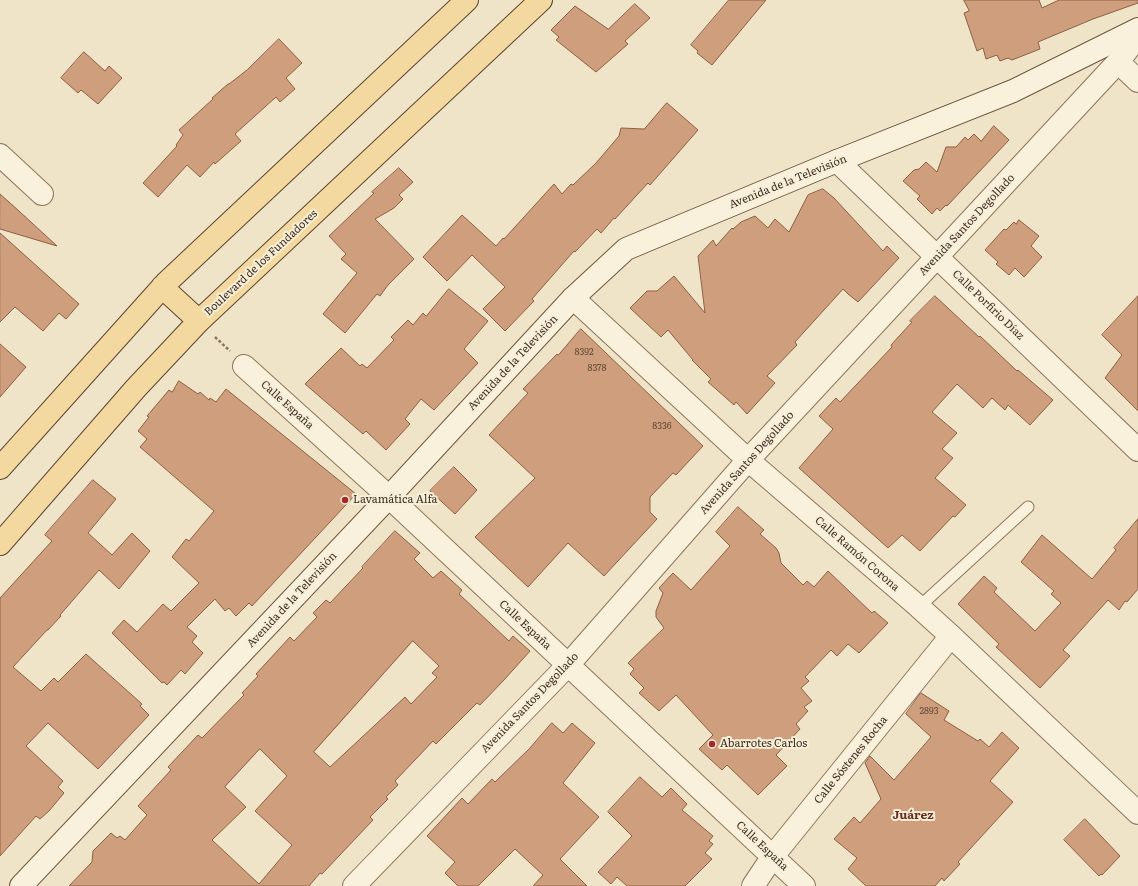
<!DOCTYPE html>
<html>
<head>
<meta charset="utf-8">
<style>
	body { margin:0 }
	canvas { display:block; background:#f0e4c8 }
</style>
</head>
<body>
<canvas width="1138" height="886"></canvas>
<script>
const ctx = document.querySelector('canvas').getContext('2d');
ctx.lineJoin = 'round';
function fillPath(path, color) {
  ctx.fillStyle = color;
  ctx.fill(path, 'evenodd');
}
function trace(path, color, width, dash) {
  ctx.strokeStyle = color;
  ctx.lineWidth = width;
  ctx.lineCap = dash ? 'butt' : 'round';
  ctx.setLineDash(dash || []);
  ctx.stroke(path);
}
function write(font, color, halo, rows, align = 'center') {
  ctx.font = font + ' Literata,serif';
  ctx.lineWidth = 4;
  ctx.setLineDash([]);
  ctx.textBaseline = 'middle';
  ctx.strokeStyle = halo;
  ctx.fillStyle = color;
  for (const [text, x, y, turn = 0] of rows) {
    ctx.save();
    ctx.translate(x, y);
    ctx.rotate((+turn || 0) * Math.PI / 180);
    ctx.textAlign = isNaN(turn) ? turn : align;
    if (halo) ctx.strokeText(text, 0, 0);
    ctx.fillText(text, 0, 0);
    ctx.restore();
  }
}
const building = new Path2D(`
	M729 0H766L712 65 697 53 698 51 691 45Z
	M964 0H1039L1042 8 1059 0H1138V3L1093 19 1038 42 1040 49 1012 60 1008 58 1000 61 997 55 986 59 983 48 977 51 964 13 969 11Z
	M635 4 650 18 625 41 628 44 596 72 556 40 559 37 551 30 575 6 608 29Z
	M279 39 302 63 286 78 295 89 280 102 276 97 235 134 241 141 215 164 214 162 200 177 187 165 158 197 143 183 177 146 176 145 183 135 179 130 213 99 212 98 228 84H229L247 70Z
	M84 52 105 71 109 66 122 78 98 104 81 90 78 93 61 78Z
	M667 103 698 130 650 185 648 183 615 219 614 218 601 233 597 229 575 252 574 251 532 299 534 301 505 331 483 309 505 287 472 255 447 281 423 257 462 215 496 246 503 238 504 239 554 184 562 194 571 184 573 185 596 163 619 136 621 128 644 129Z
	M994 126 1009 140 947 206 946 205 940 211 937 208 932 214 917 199 920 196 903 181 914 170 919 169 926 162 937 172 946 147H956L965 137 968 140 974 134 981 141Z
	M399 168 413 182 399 195 403 199 394 208 375 219 414 259 388 285 380 296 377 294 345 333 323 314 357 273 341 259 346 254 329 236 374 193 372 192Z
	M823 189 834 198 883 251 887 246 899 258 858 302 848 294 843 289 795 342 797 345 767 376 775 383 747 414 736 402 734 405 708 382 711 379 692 360H693L668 330 661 337 630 308 647 291H657L674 276 705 313 698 256 713 240 716 246 732 228 733 229 741 222 755 216 768 228 775 219 789 232 808 195Z
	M0 194 19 211 57 246 0 229Z
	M1019 220 1039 236 1031 246 1042 257 1024 277 1015 268 1009 275 996 264 998 262 985 250 1004 229 1006 230 1014 222 1016 224Z
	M0 233 79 304 66 319 59 313 43 331 15 307 0 322Z
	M449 289 488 321 464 349 478 363 434 410 421 399 405 419 410 424 386 450 366 431 363 434 305 384 341 348 360 366 362 364 367 368 394 340 391 337 408 320 413 325 423 313 426 316Z
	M935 296 979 337 980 336 1017 371 1018 370 1053 400 1030 425 1008 405 1005 410 992 398 983 408 957 384 932 412 957 433 942 449 953 458 935 478 966 505 955 517 953 516 920 551 902 535 888 548 799 468 833 429 819 416 836 398 840 402 892 347 891 345 912 322 910 321Z
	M1138 296V411L1105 378 1122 355 1102 335Z
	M581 329 703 446 676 475 673 473 650 497V512L657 519 604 576 568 543 528 587 475 537 535 478 489 435 528 393 523 389 557 354 558 355Z
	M0 344 26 367 0 397Z
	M179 381 198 394 200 392 209 400 210 398 216 402 226 389 356 494 252 606 249 603 236 616 229 608 225 611 215 599 187 627 197 636 192 642 203 653 185 674 181 670 167 685 164 682 162 683 112 633 124 620 137 632 163 604 171 611 199 583 172 557 186 539 189 541 214 511 140 447 147 439 138 431 149 417 147 416 169 390 172 392Z
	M454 467 477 490 455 514 430 491Z
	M93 480 116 499 88 533 112 555 132 533 150 551 119 589 99 570 60 615 61 616 48 630H47L13 667 41 691 54 678 58 682 86 654 142 704 140 706 149 715 98 769 48 723 26 746 63 781 58 787 64 793 49 811 40 819 36 816 0 856V598L52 541 45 535Z
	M738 507 764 530 760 534 776 548 779 553 781 563 803 585 807 581 814 587 828 571 872 613 874 611 888 623 859 653 848 644 837 656 831 650 805 677 809 681 801 688 812 701 804 707 808 711 796 724 800 729 776 755 787 766 758 795 727 765 722 770 699 749 713 735 676 695 659 711 639 693 644 688 630 674 634 669 628 663 664 628 656 617V611L663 593 659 588 673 573 691 590 730 546 716 532Z
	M1138 519V589L1127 602 1125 601 1119 610 1108 600 1063 650 1070 656 1040 688 996 647 999 644 958 604 984 576 997 588 994 592 1035 631 1061 603 1051 594 1054 591 1021 562 1042 535 1092 579 1116 550 1114 548Z
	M395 531 420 553 414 559 433 578 441 571 462 590 459 594 509 641 513 636 530 651 504 680 480 705 477 703 436 744 433 741 395 781 398 785 386 797 388 799 370 817 373 820 322 874 320 873 309 886H69L92 862 93 851 111 833 117 838 120 836 125 840 147 815 138 806 171 770 168 767 198 735 202 738 244 695 242 693 258 676 256 674 290 637 294 641 317 617 313 613 326 600 330 603 363 568 362 567ZM413 641 439 666 432 673 437 677 411 704 405 697 330 767 314 752ZM260 749 287 776 255 811 292 845 259 884 212 840 246 807 225 787Z
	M921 693 949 711 944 720 978 741 980 739 989 747 1002 732 1019 748 990 781 1013 802 958 862 960 864 944 881 942 878 935 886H866L848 869 857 858 834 839 854 817 860 823 881 799 865 763 870 756 894 780 931 737 906 714Z
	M552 723 563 733 572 723 595 743 563 783 599 817 560 859 587 886H533L543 875 515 849 478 886H458L445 873 455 862 427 836 462 798 468 804 492 779 495 782 529 749Z
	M640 777 662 797 671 788 687 804 682 810 713 836 709 841 713 844 705 853 712 859 685 886H627L617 877 611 884 598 872 632 836 608 812Z
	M1085 819 1120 856 1102 875 1101 874 1099 876 1064 840Z`);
fillPath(building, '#cf9f7d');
trace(building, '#8d5f41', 1);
const lane = new Path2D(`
	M919 607 1028 507`);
const street = new Path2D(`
	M1118 62 1138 81
	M0 155 42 194
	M837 161 1138 450
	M573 298 748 460 919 607 951 636 1138 813
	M244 366 389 497 804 886
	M354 886 568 665 748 460 1118 62 1138 36
	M753 886 773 856 951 636`);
const secondary = new Path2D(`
	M21 886 389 497 573 298 626 249 837 161 1013 91 1138 29`);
const primary = new Path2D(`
	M162 287 199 321
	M0 468 166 283 467 0
	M0 544 136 388 199 321 541 0`);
trace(lane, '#8d765c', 13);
trace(street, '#8d765c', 24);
trace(secondary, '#6f573f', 24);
trace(primary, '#5b4430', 24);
trace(new Path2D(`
	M215 337 230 351`), '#8d765c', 2.5, [3, 2]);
trace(lane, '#faf1dc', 11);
trace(street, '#faf1dc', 22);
trace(secondary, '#faf1dc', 22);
trace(primary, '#f3d9a0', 22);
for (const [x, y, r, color] of [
	[345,500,4,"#9e2a2b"],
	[712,744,4,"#9e2a2b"]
]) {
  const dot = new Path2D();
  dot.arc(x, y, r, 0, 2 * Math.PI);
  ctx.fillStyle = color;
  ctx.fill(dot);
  trace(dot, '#f7eed8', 1.5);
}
write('9px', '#624a37', null, [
	["8392",584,352],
	["8378",597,368],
	["8336",662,426],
	["2893",929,711]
]);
write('11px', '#3d2e20', '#f7eed8', [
	["Avenida de la Televisión",788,182,-22],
	["Avenida Santos Degollado",967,225,-47],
	["Boulevard de los Fundadores",261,263,-43],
	["Calle Porfirio Díaz",988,305,44],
	["Avenida de la Televisión",513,363,-47],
	["Calle España",287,405,42],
	["Avenida Santos Degollado",747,463,-48],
	["Calle Ramón Corona",857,554,41],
	["Avenida de la Televisión",292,600,-47],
	["Calle España",525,625,43],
	["Avenida Santos Degollado",530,703,-46],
	["Calle Sóstenes Rocha",851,760,-51],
	["Calle España",762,846,43]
]);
write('11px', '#3d2e20', '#f7eed8', [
	["Lavamática Alfa",353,500],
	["Abarrotes Carlos",720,744]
], 'left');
write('bold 12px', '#6b2e1e', '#f7eed8', [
	["Juárez",913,815]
]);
</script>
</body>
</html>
